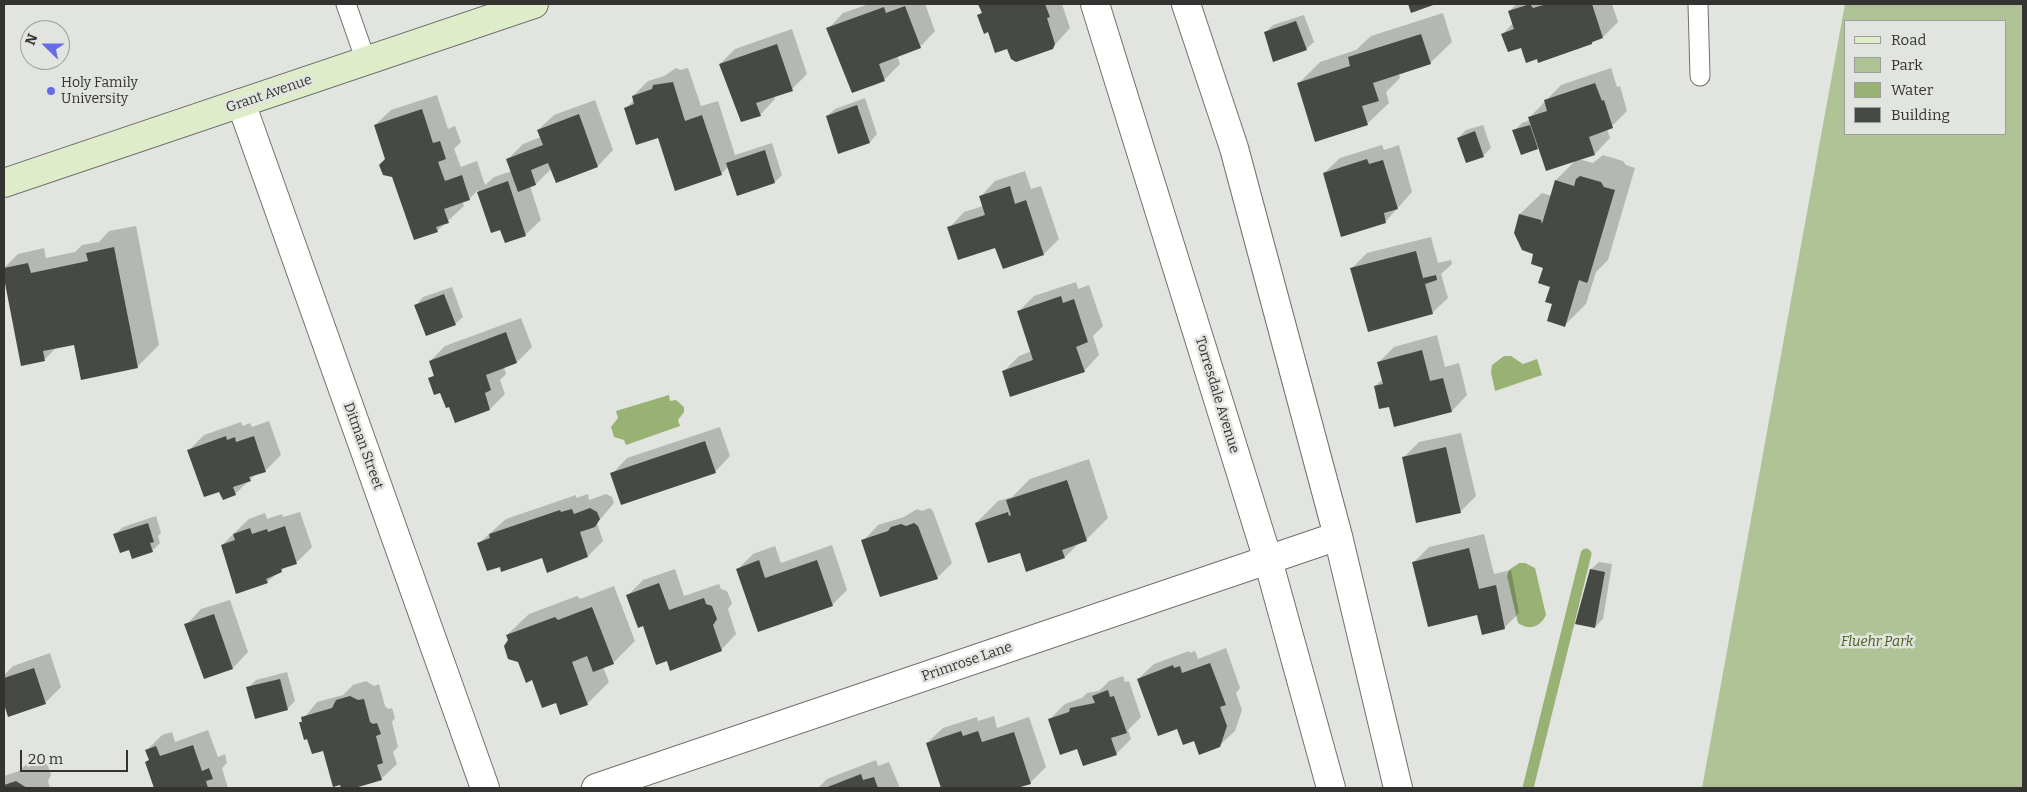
<!DOCTYPE html>
<html>
<head>
<meta charset="utf-8">
<style>
	body { margin:0 }
	#map { position:relative; width:2027px; height:792px; overflow:hidden; background:#e2e5df; font-family:Bitter,serif }
	canvas { display:block }
	.frame { position:absolute; inset:0; border:5px solid #333432; pointer-events:none }
	.legend { position:absolute; left:1844px; top:20px; width:162px; height:115px; box-sizing:border-box; background:#e2e5df; border:1px solid #9c9e9a; margin:0; padding:6px 9px; list-style:none; font-size:15px; color:#333432 }
	.legend li { display:flex; align-items:center; gap:10px; height:25px }
	.legend b { width:25px; border:1px solid #9c9e9a }
	.north { position:absolute; left:20px; top:20px; width:50px; height:50px; box-sizing:border-box; background:#e2e5df; border:1px solid #9c9e9a; border-radius:50%; rotate:292deg; font-size:14px; font-weight:700; line-height:20px; text-align:center; color:#333432 }
	.north::after { content:''; display:block; margin:auto; width:18px; height:22px; background:#656ce5; clip-path:polygon(50% 0,100% 100%,50% 72%,0 100%) }
	.scale { position:absolute; left:20px; top:750px; width:108px; height:22px; box-sizing:border-box; border:2px solid #333432; border-top:0; padding-left:6px; font-size:15px; line-height:18px; white-space:nowrap; color:#333432; -webkit-text-stroke:4px #e2e5df; paint-order:stroke }
</style>
</head>
<body>
<div id="map">
<canvas width="2027" height="792"></canvas>
<div class="frame"></div>
<ul class="legend">
<li><b style="height:6px;background:#dfecca"></b>Road</li>
<li><b style="height:14px;background:#afc396"></b>Park</li>
<li><b style="height:14px;background:#98b274"></b>Water</li>
<li><b style="height:14px;background:#474944"></b>Building</li>
</ul>
<div class="north">N</div>
<div class="scale">20 m</div>
</div>
<script>
const ctx = document.querySelector('canvas').getContext('2d');
ctx.lineJoin = 'round';
function fillPath(path, color) {
  ctx.fillStyle = color;
  ctx.fill(path, 'evenodd');
}
function trace(path, color, width, dash) {
  ctx.strokeStyle = color;
  ctx.lineWidth = width;
  ctx.lineCap = dash ? 'butt' : 'round';
  ctx.setLineDash(dash || []);
  ctx.stroke(path);
}
function write(font, color, halo, rows, align = 'center') {
  ctx.font = font + ' Bitter,serif';
  ctx.lineWidth = 5;
  ctx.setLineDash([]);
  ctx.textBaseline = 'middle';
  ctx.strokeStyle = halo;
  ctx.fillStyle = color;
  for (const [text, x, y, turn = 0] of rows) {
    ctx.save();
    ctx.translate(x, y);
    ctx.rotate((+turn || 0) * Math.PI / 180);
    ctx.textAlign = isNaN(turn) ? turn : align;
    if (halo) ctx.strokeText(text, 0, 0);
    ctx.fillText(text, 0, 0);
    ctx.restore();
  }
}
fillPath(new Path2D(`
	M1845 4H2023V788H1702ZM1846 21H2006V134H1846Z`), '#afc396');
fillPath(new Path2D(`
	M1504 356H1511L1523 364 1537 359 1542 375 1495 391 1491 372 1492 365Z
	M669 395 670 401 676 400 684 407V412L678 420 680 426 626 445 624 440 614 437 611 427 618 418 616 411Z
	M1519 563H1525L1535 568 1546 615C1540 627 1530 631 1518 623L1507 576 1509 570Z`), '#98b274');
fillPath(new Path2D(`
	M869 4H925L935 31 920 47 897 56 900 64 884 80 828 29 843 13Z
	M980 4H1062L1070 28 1052 48 1008 47 988 30 979 15 982 12Z
	M1517 4H1612L1618 22 1603 37 1592 43 1538 58 1503 34 1513 23 1509 11Z
	M1443 13 1452 42 1430 63 1399 73 1400 78 1386 92 1389 103 1367 124 1298 84 1320 62 1356 50 1371 36Z
	M1304 15 1314 42 1306 49 1265 33 1273 25Z
	M792 29 807 74 792 89 774 96 775 99 760 115 720 64 735 49Z
	M676 68 680 70 688 68 701 106 718 101 735 155 772 143 782 175 775 182 729 166 721 174 658 137 626 108 634 100 633 96 648 81 664 76Z
	M1611 68 1617 87 1620 86 1627 111 1612 126 1607 129 1610 138 1595 154 1578 159 1593 163 1603 155 1623 161 1626 165 1635 168 1608 260 1596 272 1586 304 1565 325 1553 303 1551 286 1545 267 1535 253 1520 214 1542 193 1552 196 1556 180 1577 159 1539 146 1537 148 1514 131 1522 123 1530 120V117L1561 85Z
	M437 95 448 129 455 126 461 142 454 149 461 167 477 161 485 185 494 177 512 171 508 159 523 144 541 137 538 130 554 115 595 100 613 150 598 166 557 181 552 168 536 184 530 186 541 220 525 235 501 228 491 232 478 190 469 199 462 201 464 206 437 231 387 159 375 125 391 110Z
	M865 98 877 134 870 142 839 152 827 116 835 109Z
	M1483 125 1491 148 1483 156 1458 138 1466 130Z
	M1382 145 1384 150 1399 145 1412 192 1386 221 1342 235 1324 173 1340 158Z
	M1025 171 1031 189 1041 186 1059 239 1044 254 996 246 949 228 964 212 983 206 980 197 995 181Z
	M136 226 159 345 137 367 75 342 57 347 44 360 22 364 4 268 18 254 44 248 46 258 75 252 82 245 99 242 109 231Z
	M1431 237 1438 263 1451 260 1452 264 1441 274 1448 298 1432 313 1352 268 1367 253Z
	M1076 282 1078 289 1089 285 1103 326 1093 336 1099 355 1084 371H1004L1019 356 1032 351 1019 311 1034 296Z
	M452 287 463 317 455 324 416 305 423 297Z
	M521 318 532 347 517 362 504 367 506 374 500 380 505 394 490 409 456 422 450 406 429 379 435 374 430 361 445 346Z
	M1437 335 1445 367 1459 363 1467 395 1452 411 1375 386 1383 379 1379 362 1394 347Z
	M269 421 281 455 265 471 257 473 235 494 220 490 189 450 204 435 241 422 243 426 250 423 252 427Z
	M720 427 730 456 715 472 612 474 627 458Z
	M1461 433 1476 496 1460 512 1404 457 1419 442Z
	M1089 459 1108 518 1086 540 1079 543 1065 557 1021 551 976 523 998 501 1012 497 1030 479Z
	M588 494 589 500 606 494 612 497 614 503 597 523 603 541 588 556H542L501 566 479 543 506 519 576 495V498Z
	M930 508 933 511 952 563 937 578 863 541 878 525 904 517 917 509 922 511Z
	M300 512 312 547 297 562 287 566 267 582 222 545 249 519 265 513 267 519 282 514 283 517Z
	M156 516 161 533 158 536 160 543 152 551 130 548 115 534 123 527Z
	M1484 534 1494 574 1511 570 1519 613 1504 628 1478 613 1413 563 1429 547Z
	M832 545 847 590 832 605 738 569 753 554 775 546 781 563Z
	M1599 562 1612 564 1603 619 1595 627 1577 623 1591 569Z
	M675 569 684 596 719 584 721 589 727 591 732 603 728 609 736 634 721 650 668 660 644 624 628 595 643 580Z
	M614 586 635 641 613 663 603 667 609 682 587 704 557 701 533 679 507 635 529 614 577 596 580 599Z
	M230 600 248 652 233 668 204 677 186 625 201 609Z
	M1226 648 1240 688 1236 693 1242 710 1235 731 1219 746 1195 739 1178 728 1138 679 1154 664 1189 651 1190 653 1195 651 1198 659Z
	M50 653 61 687 46 702 9 715 4 700V675L13 666Z
	M287 672 295 701 287 709 248 688 256 680Z
	M1123 676 1125 682 1129 681 1141 717 1128 730 1131 739 1116 754 1078 747 1049 720 1065 704 1082 698 1087 693 1099 691 1109 681Z
	M366 681 374 686 379 684 385 706 388 709 392 708 395 718 392 722 398 747 393 752 397 764 381 779 350 788H342L323 749 308 738 300 723 317 702 343 695 353 685Z
	M994 716 997 728 1029 717 1046 767 1030 783 1013 788H942L927 743 943 728 977 717 978 721Z
	M208 730 218 757 225 754 227 763 222 768 228 788H155L146 762 150 759 147 750 162 735 172 732 175 742Z
	M39 760 48 765 51 775 48 781 50 788H4V776L19 771 28 763Z
	M876 760 878 766 889 762 900 788H818L827 779Z`), '#0003');
trace(new Path2D(`
	M1528 788 1586 554`), '#98b274', 11);
fillPath(new Path2D(`
	M978 4H1045L1050 17 1047 18 1055 44 1053 49 1016 62 1011 59 1007 49 995 53 988 32 984 34 977 15 982 13Z
	M1408 4H1436L1411 13Z
	M1530 4 1533 8 1547 4H1592L1603 38 1592 42V44L1538 63 1537 59 1526 63 1521 48 1508 52 1501 34 1514 29 1508 11Z
	M905 6 921 48 879 64 885 81 852 93 826 28 884 7 886 13Z
	M1296 21 1307 50 1273 62 1264 32Z
	M1421 34 1431 64 1373 83 1379 101 1362 106 1368 125 1315 142 1297 83 1350 66 1348 57Z
	M777 44 793 91 756 103 761 116 741 122 719 64Z
	M673 82 685 121 702 115 722 175 675 191 658 138 636 145 624 108 634 104 632 96 652 89 653 85Z
	M1595 83 1602 101 1604 100 1613 128 1589 137 1595 155 1546 171 1528 117 1547 111 1544 100Z
	M857 105 870 143 838 154 826 116Z
	M422 109 433 143 440 141 446 159 438 162 445 181 462 175 470 200 444 209 449 223 436 227 438 232 414 240 392 177 383 175 379 165 385 159 374 125Z
	M579 114 598 167 556 183 548 163 531 170 536 185 518 192 506 159 543 145 537 130Z
	M1530 125 1538 149 1521 155 1512 130Z
	M1475 131 1484 157 1466 163 1457 138Z
	M765 150 775 183 737 196 726 163Z
	M1367 159 1369 164 1383 160 1398 209 1384 213 1386 223 1341 237 1323 173Z
	M1580 176 1601 182 1604 187 1615 190 1588 281 1587 283 1579 280 1565 327 1547 321 1552 304 1545 302 1550 287 1538 283 1543 268 1531 264 1533 254 1522 250 1514 233 1519 214 1541 220 1542 224 1555 180 1574 186 1576 179Z
	M508 181 526 236 505 243 500 230 491 233 477 192Z
	M1010 186 1015 204 1026 200 1044 255 1003 269 995 248 958 260 947 227 985 215 979 196Z
	M114 247 138 368 81 380 74 345 43 351 45 361 21 366 4 278V268L28 263 31 273 88 261 86 253Z
	M1416 251 1423 278 1436 275 1437 280 1425 284 1433 314 1368 332 1350 268Z
	M444 294 456 325 426 336 414 305Z
	M1061 296 1063 303 1074 299 1088 342 1076 347 1085 372 1010 397 1002 371 1033 360 1017 311Z
	M506 332 517 363 486 375 491 390 485 393 490 410 455 423 449 407 446 408 440 393 434 395 428 378 434 376 429 361Z
	M1422 350 1430 381 1443 378 1452 412 1394 427 1389 407 1379 409 1374 386 1383 384 1377 362Z
	M226 436 227 440 235 437 236 442 254 436 266 472 249 477 251 481 233 487 236 495 223 500 219 492 204 497 187 450Z
	M705 441 716 473 621 505 610 473Z
	M1446 447 1461 513 1416 523 1402 457Z
	M1067 480 1087 541 1062 550 1065 558 1026 572 1020 553 988 563 975 523 1008 512 1009 516 1011 515 1006 500Z
	M590 508 597 512 600 519 595 527 580 532 588 557 547 573 542 558 501 572 500 567 487 571 477 543 490 538 489 534 560 510 561 512 572 509 574 514Z
	M148 523 154 542 150 543 153 552 132 559 129 550 120 553 113 534Z
	M914 523 918 526 938 579 880 597 861 540 888 531 891 527 901 524 906 526Z
	M285 526 297 564 281 569 282 572 266 579 268 583 236 594 221 545 235 540 233 534 250 528 252 534 267 529 268 532Z
	M1469 548 1479 589 1496 585 1505 629 1482 635 1477 615 1428 627 1412 562Z
	M759 560 765 578 817 560 833 606 758 632 736 569Z
	M1590 569 1605 572 1595 628 1575 624Z
	M659 583 669 610 704 598 706 604 712 606 717 619 713 625 722 651 670 671 667 661 656 665 643 626 638 628 626 595Z
	M592 607 614 664 593 672 587 656 572 662 588 705 560 715 556 703 542 708 532 680 526 683 518 662 508 659 504 646 508 640 506 635 555 617 558 620Z
	M214 614 233 669 204 679 184 624Z
	M1210 663 1226 705 1220 707 1227 726 1220 747 1199 755 1194 741 1183 745 1177 729 1158 736 1137 679 1173 665 1174 668 1180 666 1182 673Z
	M34 668 46 704 8 717 4 704V678Z
	M280 679 288 710 255 719 246 687Z
	M1108 690 1110 697 1114 696 1127 733 1111 738 1117 755 1083 766 1077 749 1060 755 1048 719 1069 712 1070 708 1095 703 1092 696Z
	M350 696 358 700 364 699 370 722 373 724 377 723 381 734 376 736 383 763 377 765 382 780 355 788H341L340 785 333 787 323 751 312 754 307 739 304 740 299 722H302L301 717 332 708 336 700Z
	M961 731 963 736 978 731 982 742 1014 732 1031 784 1017 788H941L926 743Z
	M193 745 202 771 209 768 213 779 206 781 208 788H154L145 762 149 760 145 750 156 746 160 756Z
	M861 774 863 780 874 777 878 788H825Z
	M16 781 27 788H4V785Z`), '#474944');
const lane = new Path2D(`
	M346 4 366 61
	M1698 4 1700 76`);
const street = new Path2D(`
	M1095 4 1268 560 1331 788
	M1186 4 1234 148 1338 536 1398 788
	M241 103 485 788
	M596 788 1338 536`);
const secondary = new Path2D(`
	M4 183 534 4`);
trace(lane, '#6f716c', 21);
trace(street, '#6f716c', 30);
trace(secondary, '#6f716c', 30);
trace(lane, '#fff', 19);
trace(street, '#fff', 28);
trace(secondary, '#dfecca', 28);
for (const [x, y, r, color] of [
	[51,91,5,"#656ce5"]
]) {
  const dot = new Path2D();
  dot.arc(x, y, r, 0, 2 * Math.PI);
  ctx.fillStyle = color;
  ctx.fill(dot);
  trace(dot, '#e2e5df', 2);
}
write('14px', '#333432', '#e2e5df', [
	["Holy Family",61,83],
	["University",61,99]
], 'left');
write('14px', '#333432', '#e2e5df', [
	["Grant Avenue",269,94,-19],
	["Torresdale Avenue",1217,395,73],
	["Ditman Street",363,446,70],
	["Primrose Lane",967,662,-19]
]);
write('italic 14px', '#475e1d', '#e2e5df', [
	["Fluehr Park",1877,642]
]);
</script>
</body>
</html>
